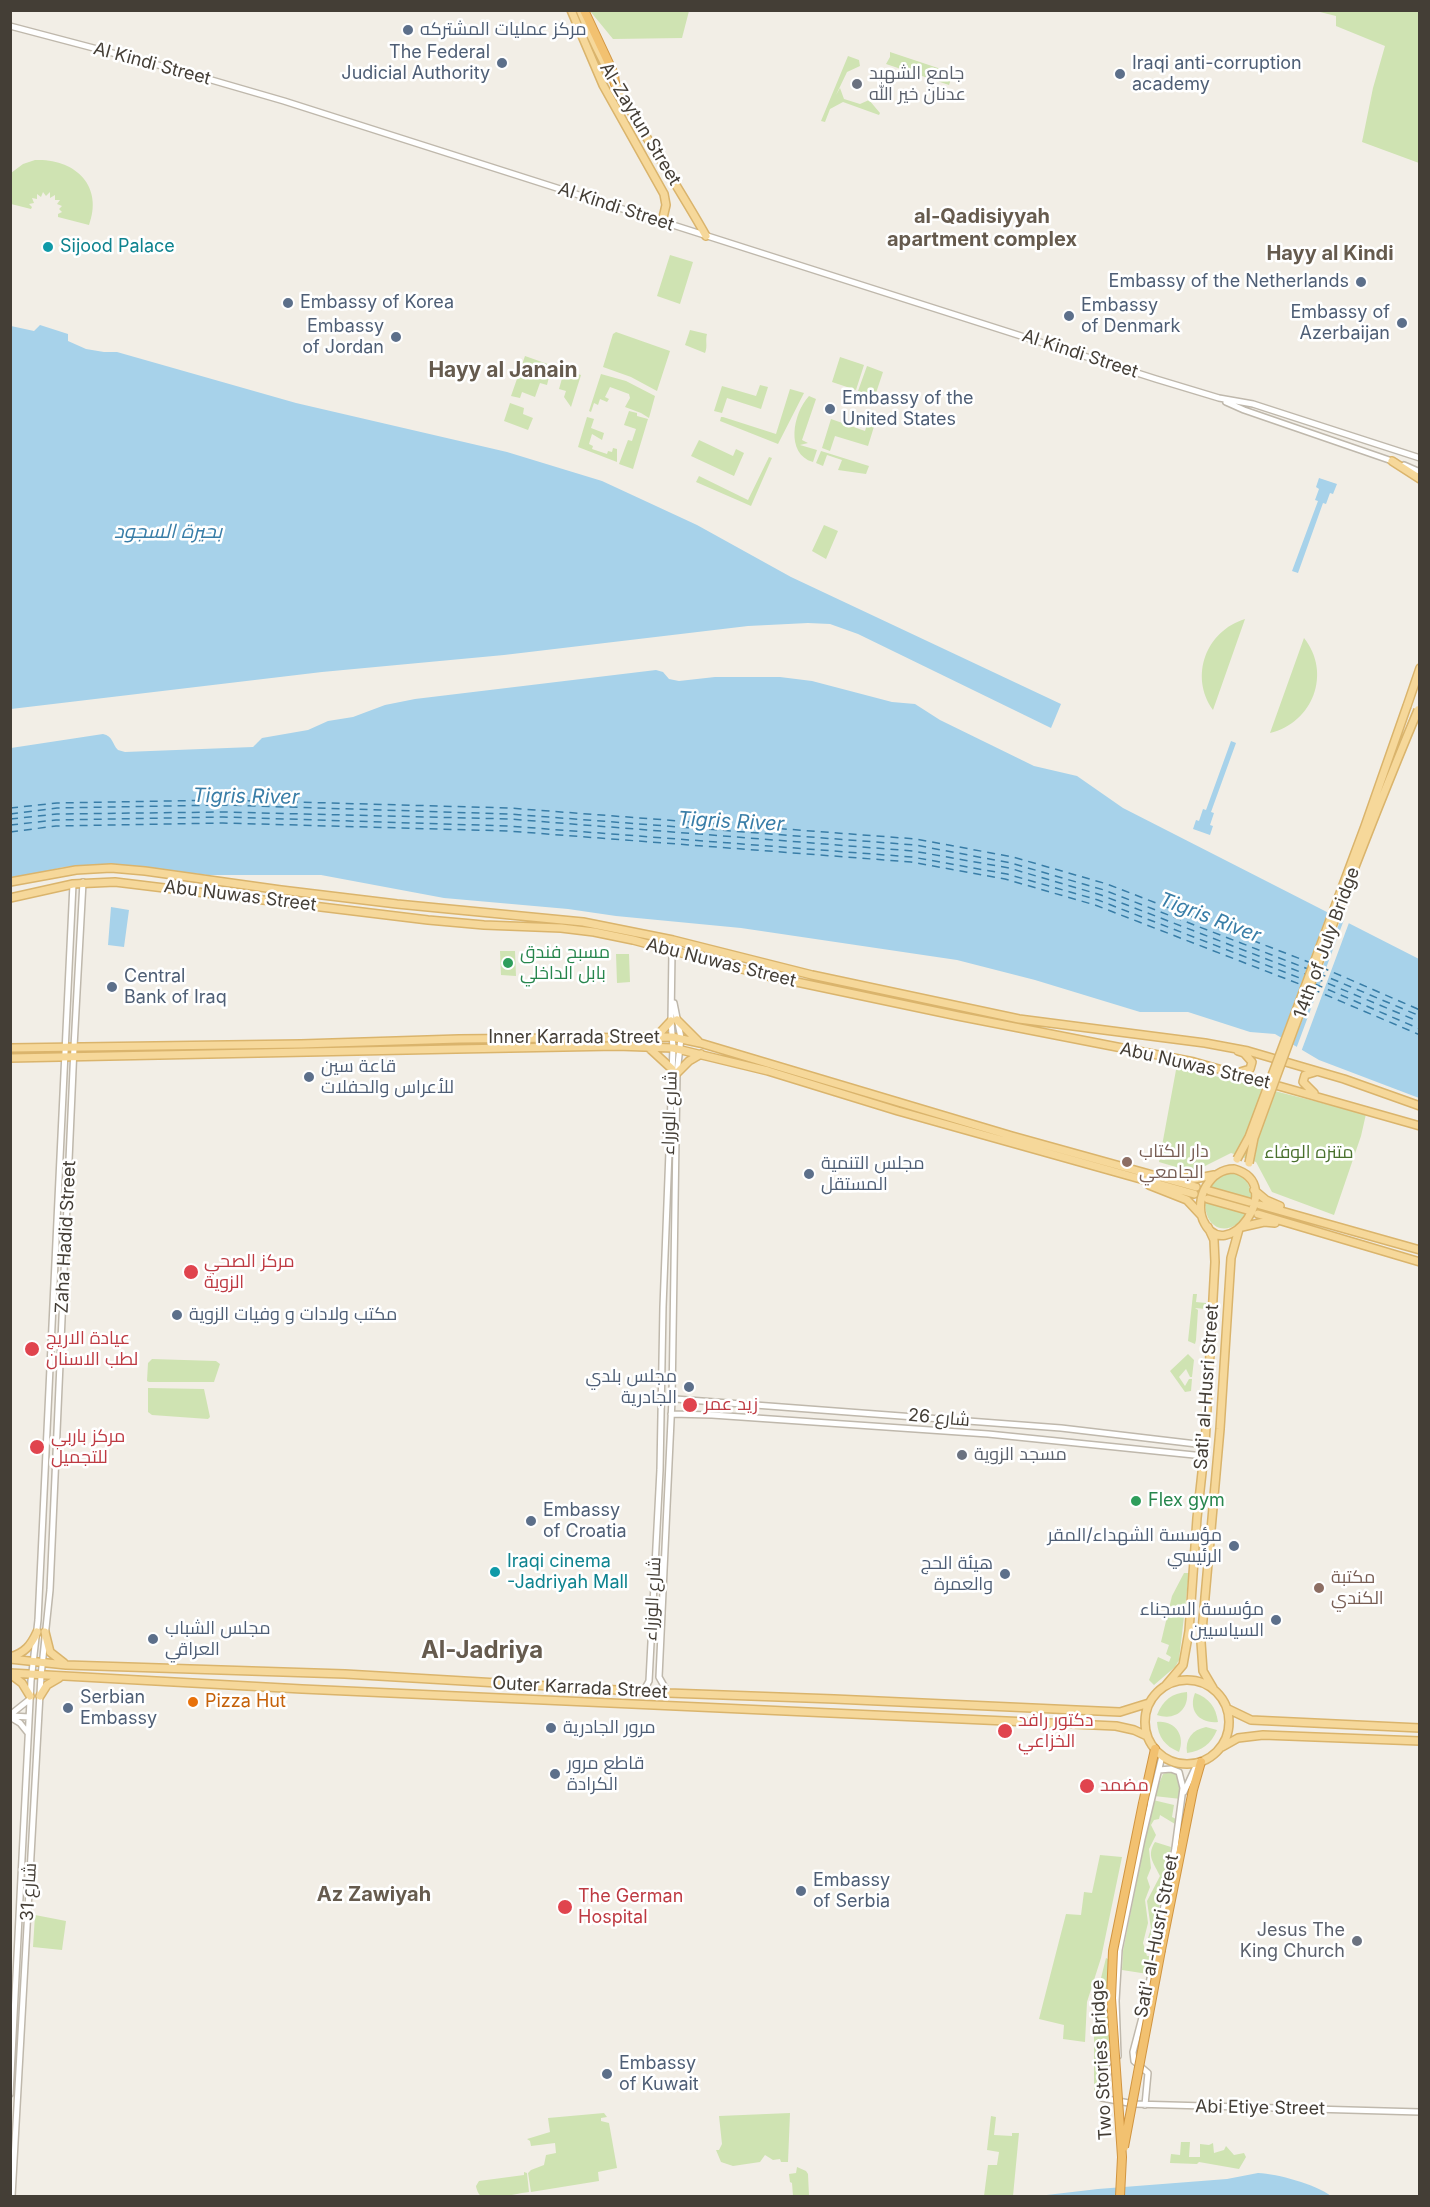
<!DOCTYPE html>
<html>
<head>
<meta charset="utf-8">
<style>
	body { margin:0 }
	#map { position:relative; width:1430px; height:2207px; overflow:hidden; background:#f2eee6; font-family:Inter,sans-serif }
	canvas { display:block }
	.frame { position:absolute; inset:0; border:12px solid #443e36; pointer-events:none }
</style>
</head>
<body>
<div id="map">
<canvas width="1430" height="2207"></canvas>
<div class="frame"></div>
</div>
<script>
const ctx = document.querySelector('canvas').getContext('2d');
ctx.lineJoin = 'round';
function fillPath(path, color) {
  ctx.fillStyle = color;
  ctx.fill(path, 'evenodd');
}
function trace(path, color, width, dash) {
  ctx.strokeStyle = color;
  ctx.lineWidth = width;
  ctx.lineCap = dash ? 'butt' : 'round';
  ctx.setLineDash(dash || []);
  ctx.stroke(path);
}
function write(font, color, halo, rows, align = 'center') {
  ctx.font = font + ' Inter,Cairo,sans-serif';
  ctx.lineWidth = 5;
  ctx.setLineDash([]);
  ctx.textBaseline = 'middle';
  ctx.strokeStyle = halo;
  ctx.fillStyle = color;
  for (const [text, x, y, turn = 0] of rows) {
    ctx.save();
    ctx.translate(x, y);
    ctx.rotate((+turn || 0) * Math.PI / 180);
    ctx.textAlign = isNaN(turn) ? turn : align;
    if (halo) ctx.strokeText(text, 0, 0);
    ctx.fillText(text, 0, 0);
    ctx.restore();
  }
}
fillPath(new Path2D(`
	M590 11H689L682 38 613 39Z
	M1316 11H1419V163L1362 142 1373 88 1385 46 1336 26V16Z
	M890 52 953 73 949 85 886 64 890 57Z
	M848 56 859 60 860 66 847 72 836 95 840 88 844 99 860 104 869 100 880 113 879 115 843 102 830 109 825 122 821 121Z
	M35 160C74 158 104 185 89 225L58 217V214L62 212 59 209 62 206 57 204 60 200H55V195L50 198V192L46 196 43 192 41 197 37 194V199L32 198 34 203 29 204 32 207 31 209 11 204V173L23 164Z
	M670 255 693 262 680 304 657 296Z
	M690 330 707 334C705 341 708 346 705 353L685 345Z
	M616 332 670 351 657 391 631 377 603 367 613 334Z
	M525 356 556 367 555 370H547L546 375 549 377 547 385 540 383 535 397 522 392 520 398 511 396Z
	M840 357 864 365 856 390 832 382Z
	M867 366 883 372 875 396 858 391Z
	M557 367 581 375 571 407 564 397 566 391 559 389 563 375 560 374 561 372 557 370Z
	M601 374 626 381 655 396 649 418 641 413 625 407 630 398 629 394 610 387 605 397 609 399 607 402 600 399 598 405 594 403 591 412 589 411Z
	M760 385 768 387 761 409 727 398 722 413 714 411 722 386 756 396Z
	M790 389 804 393 778 444 720 421 721 417H723L776 434Z
	M809 396 816 399 802 440 808 443 800 445 817 450 813 462C785 454 793 413 809 396Z
	M510 403 524 408 523 414 533 418 528 430 504 421Z
	M629 411 637 413V416L648 419 633 469 619 464 628 440 632 441 636 429 624 425Z
	M870 415 877 417 868 446 835 436 830 451 822 448 831 419 865 431Z
	M587 417 594 419 591 428 604 433 602 440 592 434 589 444 593 446 592 449 607 454 608 451 612 452 613 448 617 449V462L578 447Z
	M699 440 733 456 736 449 744 453 734 476 691 456Z
	M821 451 869 466 866 474 838 470 842 460 827 455 823 466 816 463Z
	M769 457 772 458 751 506 696 482 699 476 748 500Z
	M824 525 838 531 826 559 812 551Z
	M1245 619 1213 710C1189 676 1206 631 1245 619Z
	M1304 638C1332 673 1313 723 1270 733Z
	M500 951H515L516 976 501 975Z
	M616 954H629L630 982 617 983Z
	M1179 1067 1366 1114 1361 1136 1334 1215 1272 1192 1256 1162 1231 1153 1193 1172 1159 1162 1176 1070Z
	M1231 1172C1246 1175 1252 1186 1251 1201L1208 1190 1221 1175Z
	M1205 1200 1248 1213C1231 1238 1204 1232 1205 1200Z
	M1193 1294H1197L1196 1302 1206 1303V1309L1195 1308 1198 1310 1196 1340 1195 1344 1188 1341Z
	M1188 1354 1194 1360 1192 1377H1190L1186 1369 1179 1377 1185 1386 1189 1379H1192L1191 1391 1185 1392 1170 1371Z
	M152 1359 216 1361 220 1364 214 1382H149L147 1381 148 1363Z
	M148 1388 204 1389 210 1417 208 1419 152 1415 148 1412Z
	M1184 1573H1189L1179 1660 1175 1667 1154 1685 1149 1680 1158 1657 1169 1662 1171 1657 1166 1654 1169 1645 1161 1642 1172 1596Z
	M1187 1692C1189 1710 1175 1721 1157 1715 1163 1700 1172 1693 1187 1692Z
	M1195 1693C1209 1698 1216 1707 1218 1722 1199 1724 1188 1710 1195 1693Z
	M1157 1722C1174 1720 1186 1735 1179 1752 1165 1746 1158 1737 1157 1722Z
	M1206 1727 1217 1730C1211 1744 1202 1751 1187 1753 1185 1739 1192 1730 1206 1727Z
	M1172 1771 1179 1777 1181 1799 1154 1796 1163 1774Z
	M1153 1800 1174 1805 1172 1817 1176 1819 1175 1824 1160 1815 1159 1819 1154 1820 1151 1825 1156 1835 1149 1849 1151 1868 1147 1878 1150 1887 1145 1900 1148 1923 1143 1943 1147 1956H1149L1148 1974 1122 1970 1123 1951Z
	M1155 1842 1171 1847 1152 1945H1148L1147 1941 1151 1929 1147 1901 1160 1876C1154 1863 1146 1856 1155 1842Z
	M1100 1855 1122 1857 1101 1958 1087 2002 1085 2042 1063 2039 1064 2025 1039 2019 1066 1914 1081 1915 1084 1892 1092 1893Z
	M35 1915 66 1921 62 1950 33 1947Z
	M1106 1958 1108 1959 1109 2062 1101 2092 1097 2094 1094 2092V2006Z
	M604 2113 607 2117 601 2118V2121L609 2123 617 2168 598 2172 599 2181 531 2192 528 2173 531 2170 544 2165 546 2155 556 2153 555 2143 531 2146 530 2141 527 2139 550 2132 548 2118Z
	M790 2113 788 2162H781L780 2159 773 2160 765 2155 760 2162 733 2166 721 2162 716 2150H719L722 2144 719 2116Z
	M991 2116 996 2117 994 2135 1012 2136V2133H1019L1013 2196H984L988 2165H997L999 2152 987 2150Z
	M1181 2142H1190L1189 2157H1200V2144L1209 2145 1213 2143 1214 2153 1224 2150 1226 2146 1234 2155 1244 2153 1246 2157 1239 2169 1199 2162 1197 2164 1170 2163 1171 2154 1180 2155Z
	M797 2167 806 2171 808 2174 809 2196H793L792 2183 790 2182 789 2174 796 2173Z
	M524 2172 527 2173 529 2192C520 2193 486 2201 480 2195 478 2194 476 2187 476 2186L479 2181 524 2175Z`), '#cfe3b2');
fillPath(new Path2D(`
	M40 325 68 334V341L86 349 104 352H117L296 403 507 452 602 481 697 525 791 577 1061 704 1051 728 858 634 830 624 808 623 748 626 504 655 322 672 11 709V326L34 331Z
	M1319 478 1337 484 1333 494 1330 493 1326 504 1323 503 1298 573 1292 571 1318 501 1315 500 1319 489 1316 487Z
	M656 670 663 672 669 679 679 681 715 677H780L812 681 892 702 915 704 940 720 1034 766 1077 776 1123 808 1419 959V1098L1319 1060 1275 1034 1250 1032 1188 1012H1140L1035 980 957 960 741 928 616 916 568 909 444 898 321 875H208L112 864 64 867 11 879V748L103 734C113 736 112 744 118 750L125 752 253 747 262 738 308 730 328 721 353 717 385 705 415 699Z
	M1231 741 1236 743 1211 812 1214 813 1210 825 1213 826 1210 835 1193 829 1196 820 1199 821 1203 809 1206 810Z
	M111 907 129 910 124 947 108 945Z
	M1258 2173C1278 2174 1315 2184 1331 2196H1038L1098 2189 1227 2179Z`), '#a7d2ea');
fillPath(new Path2D(`
	M1329 909 1342 916 1292 1047 1280 1041Z
	M1345 917 1350 920 1301 1052 1296 1049Z`), '#f2eee6');
trace(new Path2D(`
	M10 808 57 803 224 800 509 808 916 839 1013 857 1107 884 1311 963
	M10 814 57 808 223 805 509 814 915 845 1011 863 1104 890 1308 969
	M10 819 57 814 223 812 509 819 913 851 1009 868 1101 895 1308 975
	M10 825 56 820 223 817 508 826 912 857 1007 874 1098 900 1305 980
	M10 832 56 826 223 823 508 831 911 862 1005 879 1095 905 1302 985
	M1321 967 1420 1010
	M1318 973 1420 1016
	M1315 978 1420 1022
	M1315 984 1420 1029
	M1312 989 1420 1035`), '#387da7', 1.5, [8, 6]);
const minor = new Path2D(`
	M10 26 177 70 284 101 1156 379 1219 398 1253 404 1420 458
	M1226 402 1244 410 1395 462
	M1404 465 1420 472
	M662 1398 1061 1428 1205 1445
	M671 1414 712 1415 988 1434 1204 1456
	M643 1692 649 1681 660 1470 663 1307 673 1048 671 1021 672 951
	M668 1693 659 1677 672 1399 677 1073 681 1038 674 1003
	M10 1715 30 1699
	M12 1716 29 1717
	M10 1717 20 1723 28 1733
	M1184 1792 1197 1764
	M1118 2056 1116 2001 1119 1950 1142 1839 1162 1756
	M1115 2064 1108 2073 1102 2098 1134 2104 1420 2112
	M10 2094 31 1681 38 1620 73 884
	M1145 2105 1148 2073 1134 2061 1133 2052 1144 2010 1175 1848 1183 1788 1179 1772 1171 1769 1159 1770
	M12 2196 41 1676 50 1590 74 1047 83 882`);
const major = new Path2D(`
	M571 10 603 85 664 194 666 205 662 222
	M580 10C612 91 664 161 706 236
	M1392 461 1420 479
	M1407 706 1420 668
	M10 882 76 870 111 868 145 871 281 890 397 904 583 922 673 940 812 975 1019 1019 1205 1043 1248 1051 1344 1079 1420 1106
	M10 898 73 884 115 882 428 920 484 925 561 928 594 932 633 940 768 976 958 1016 1194 1062 1420 1126
	M677 1020 698 1041
	M656 1037 671 1021
	M647 1046 672 1069
	M10 1048 301 1044 459 1039 672 1037 700 1043 1012 1136 1196 1187
	M1238 1051 1244 1053 1252 1062 1250 1069 1240 1072
	M10 1058 456 1049 617 1046 673 1048 768 1071 898 1111 1194 1194
	M677 1073 689 1061 701 1054
	M1314 1093 1303 1082 1305 1075 1315 1072
	M1234 1169C1289 1184 1225 1270 1203 1220 1194 1198 1210 1169 1234 1169Z
	M1160 1173 1194 1179 1214 1175
	M1149 1185 1187 1200 1201 1215
	M1254 1190 1266 1200 1280 1206
	M1210 1191 1249 1202
	M1208 1199 1247 1210
	M1260 1205 1420 1250
	M1258 1214 1420 1262
	M1242 1227 1264 1222 1275 1223
	M45 1632 50 1652 64 1663
	M10 1657C25 1653 31 1645 37 1632
	M10 1659 66 1665 345 1674 668 1693 834 1699 1120 1712 1149 1703
	M10 1673 302 1689 1116 1726 1134 1730 1147 1736
	M10 1674 22 1683 30 1696
	M1145 1722a42 42 0 1 1 84 0a42 42 0 1 1-84 0Z
	M1166 1685 1183 1665 1189 1631 1197 1518 1205 1445 1215 1262 1214 1240 1208 1227
	M1213 1688 1203 1671 1201 1642 1220 1429 1231 1258 1239 1229
	M40 1696 47 1685 59 1678
	M1228 1709 1251 1720 1420 1728
	M1222 1747 1238 1738 1263 1735 1420 1741`);
const highway = new Path2D(`
	M584 10 614 74 615 84
	M1143 1803 1155 1749
	M1161 1950 1193 1790 1201 1762`);
trace(minor, '#bfb8ac', 8);
trace(major, '#dab46c', 10);
trace(highway, '#d19541', 10);
trace(minor, '#fff', 5);
trace(major, '#f6d89a', 7);
trace(highway, '#f2c170', 8);
const majorBridge = new Path2D(`
	M1237 1159 1249 1137 1365 826 1407 706
	M1249 1163 1254 1138C1306 995 1359 851 1418 710`);
const highwayBridge = new Path2D(`
	M1124 2147 1161 1950
	M1120 2196 1122 2157 1111 1998 1113 1951 1143 1803`);
trace(majorBridge, '#dab46c', 10, []);
trace(highwayBridge, '#d19541', 10, []);
trace(majorBridge, '#f6d89a', 7);
trace(highwayBridge, '#f2c170', 8);
for (const [x, y, r, color] of [
	[408,30,6,"#5c6f8a"],
	[502,63,6,"#5c6f8a"],
	[1120,74,6,"#5c6f8a"],
	[857,84,6,"#6b7280"],
	[48,247,6,"#0f9aa8"],
	[1361,282,6,"#5c6f8a"],
	[288,303,6,"#5c6f8a"],
	[1069,316,6,"#5c6f8a"],
	[1402,323,6,"#5c6f8a"],
	[396,337,6,"#5c6f8a"],
	[830,409,6,"#5c6f8a"],
	[508,963,6,"#2e9e5b"],
	[112,987,6,"#5c6f8a"],
	[309,1077,6,"#5c6f8a"],
	[1127,1162,6,"#8d6e63"],
	[809,1174,6,"#5c6f8a"],
	[191,1272,8,"#e0444e"],
	[177,1315,6,"#5c6f8a"],
	[32,1349,8,"#e0444e"],
	[689,1387,6,"#5c6f8a"],
	[690,1405,8,"#e0444e"],
	[37,1447,8,"#e0444e"],
	[962,1455,6,"#6b7280"],
	[1136,1501,6,"#2e9e5b"],
	[531,1521,6,"#5c6f8a"],
	[1234,1546,6,"#5c6f8a"],
	[495,1572,6,"#0f9aa8"],
	[1005,1574,6,"#5c6f8a"],
	[1319,1588,6,"#8d6e63"],
	[1276,1620,6,"#5c6f8a"],
	[153,1639,6,"#5c6f8a"],
	[193,1702,6,"#e8710a"],
	[68,1708,6,"#5c6f8a"],
	[551,1728,6,"#5c6f8a"],
	[1005,1731,8,"#e0444e"],
	[555,1774,6,"#5c6f8a"],
	[1087,1786,8,"#e0444e"],
	[801,1891,6,"#5c6f8a"],
	[565,1907,8,"#e0444e"],
	[1357,1941,6,"#6b7280"],
	[607,2074,6,"#5c6f8a"]
]) {
  const dot = new Path2D();
  dot.arc(x, y, r, 0, 2 * Math.PI);
  ctx.fillStyle = color;
  ctx.fill(dot);
  trace(dot, '#fff', 2);
}
write('18px', '#4e5e75', '#fff', [
	["مركز عمليات المشتركه",420,30],
	["The Federal",490,53,"right"],
	["Judicial Authority",490,74,"right"],
	["Iraqi anti-corruption",1132,64],
	["academy",1132,85],
	["Embassy of the Netherlands",1349,282,"right"],
	["Embassy of Korea",300,303],
	["Embassy",1081,306],
	["of Denmark",1081,327],
	["Embassy of",1390,313,"right"],
	["Azerbaijan",1390,334,"right"],
	["Embassy",384,327,"right"],
	["of Jordan",384,348,"right"],
	["Embassy of the",842,399],
	["United States",842,420],
	["Central",124,977],
	["Bank of Iraq",124,998],
	["قاعة سين",321,1067],
	["للأعراس والحفلات",321,1088],
	["مجلس التنمية",821,1164],
	["المستقل",821,1185],
	["مكتب ولادات و وفيات الزوية",189,1315],
	["مجلس بلدي",677,1377,"right"],
	["الجادرية",677,1398,"right"],
	["Embassy",543,1511],
	["of Croatia",543,1532],
	["مؤسسة الشهداء/المقر",1222,1536,"right"],
	["الرئيسي",1222,1557,"right"],
	["هيئة الحج",993,1564,"right"],
	["والعمرة",993,1585,"right"],
	["مؤسسة السجناء",1264,1610,"right"],
	["السياسيين",1264,1631,"right"],
	["مجلس الشباب",165,1629],
	["العراقي",165,1650],
	["Serbian",80,1698],
	["Embassy",80,1719],
	["مرور الجادرية",563,1728],
	["قاطع مرور",567,1764],
	["الكرادة",567,1785],
	["Embassy",813,1881],
	["of Serbia",813,1902],
	["Embassy",619,2064],
	["of Kuwait",619,2085]
], 'left');
write('18px', '#443e36', '#fff', [
	["Al Kindi Street",152,64,15],
	["Al-Zaytun Street",640,124,59],
	["Al Kindi Street",616,207,18],
	["Al Kindi Street",1080,354,18],
	["Abu Nuwas Street",240,896,7],
	["14th of July Bridge",1327,943,-70],
	["Abu Nuwas Street",721,963,14],
	["Inner Karrada Street",574,1038],
	["Abu Nuwas Street",1195,1066,13],
	["شارع الوزراء",670,1113,-88],
	["Zaha Hadid Street",66,1237,-87],
	["Sati' al-Husri Street",1207,1387,-86],
	["شارع 26",939,1418,5],
	["شارع الوزراء",653,1599,-87],
	["Outer Karrada Street",580,1688,3],
	["شارع 31",29,1892,-87],
	["Sati' al-Husri Street",1157,1936,-79],
	["Two Stories Bridge",1102,2060,-93],
	["Abi Etiye Street",1260,2108,1]
]);
write('18px', '#5b616d', '#fff', [
	["جامع الشهيد",869,74],
	["عدنان خير الله",869,95],
	["مسجد الزوية",974,1455],
	["Jesus The",1345,1931,"right"],
	["King Church",1345,1952,"right"]
], 'left');
write('18px', '#0d838f', '#fff', [
	["Sijood Palace",60,247],
	["Iraqi cinema",507,1562],
	["-Jadriyah Mall",507,1583]
], 'left');
write('18px', '#27864d', '#fff', [
	["مسبح فندق",520,953],
	["بابل الداخلي",520,974],
	["Flex gym",1148,1501]
], 'left');
write('18px', '#785e54', '#fff', [
	["دار الكتاب",1139,1152],
	["الجامعي",1139,1173],
	["مكتبة",1331,1578],
	["الكندي",1331,1599]
], 'left');
write('18px', '#4a712e', '#fff', [
	["متنزه الوفاء",1309,1153]
]);
write('18px', '#be3a42', '#fff', [
	["مركز الصحي",204,1262],
	["الزوية",204,1283],
	["عيادة الاريج",46,1339],
	["لطب الاسنان",46,1360],
	["زيد عمر",704,1405],
	["مركز باربي",51,1437],
	["للتجميل",51,1458],
	["دكتور رافد",1018,1721],
	["الخزاعي",1018,1742],
	["مضمد",1100,1786],
	["The German",578,1897],
	["Hospital",578,1918]
], 'left');
write('18px', '#c56008', '#fff', [
	["Pizza Hut",205,1702]
], 'left');
write('bold 20px', '#665b4e', '#fff', [
	["al-Qadisiyyah",982,217],
	["apartment complex",982,240],
	["Hayy al Kindi",1330,254],
	["Az Zawiyah",374,1895]
]);
write('italic 20px', '#387da7', '#fff', [
	["بحيرة السجود",168,532],
	["Tigris River",246,797,1],
	["Tigris River",731,822,3],
	["Tigris River",1210,918,21]
]);
write('bold 21px', '#665b4e', '#fff', [
	["Hayy al Janain",503,371]
]);
write('bold 24px', '#665b4e', '#fff', [
	["Al-Jadriya",482,1651]
]);
</script>
</body>
</html>
